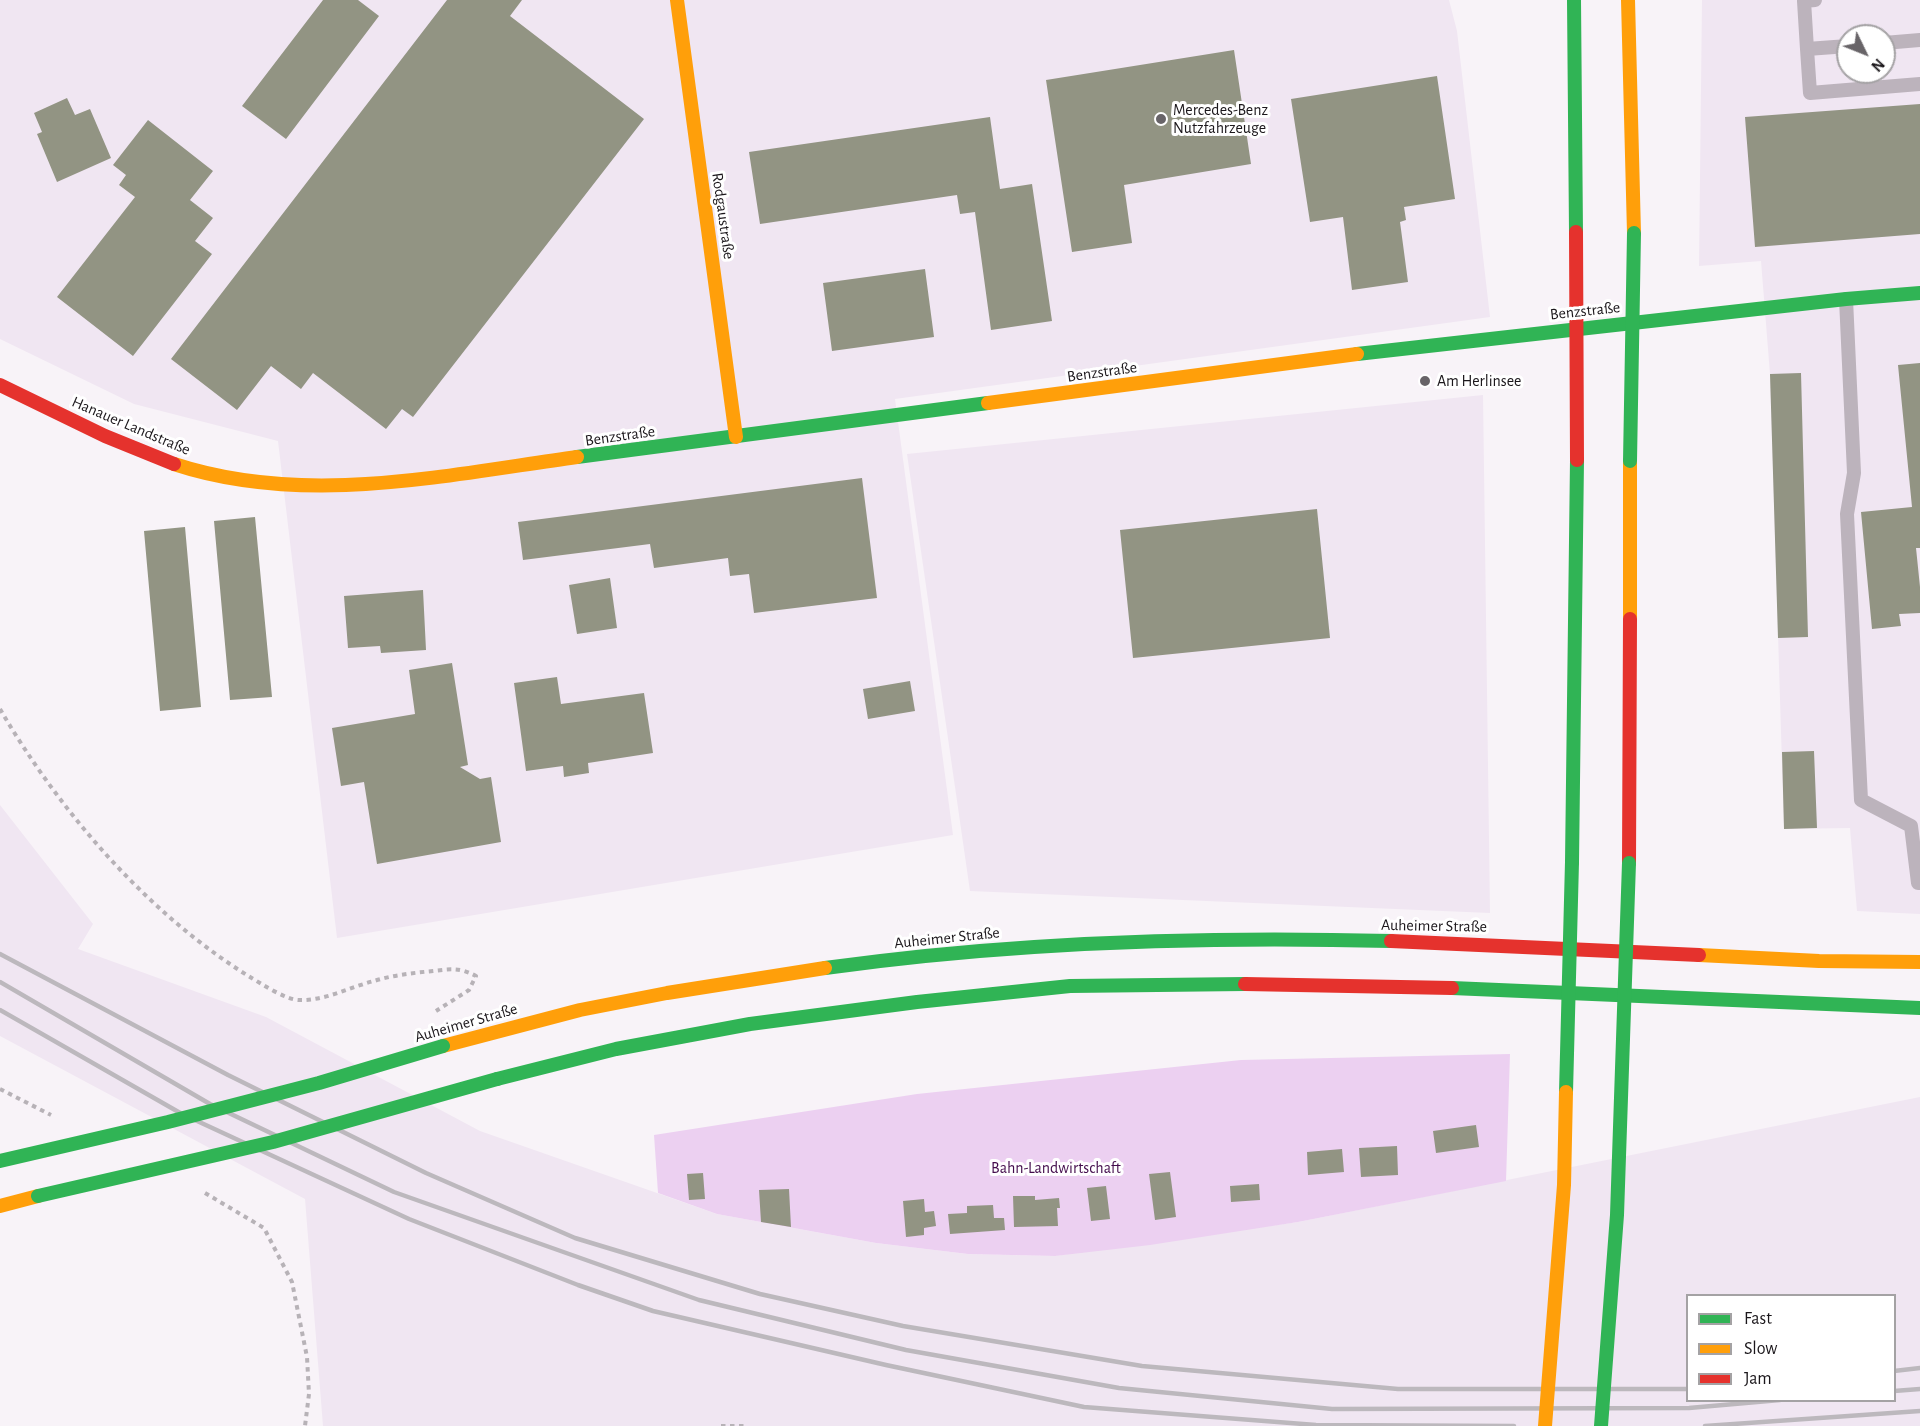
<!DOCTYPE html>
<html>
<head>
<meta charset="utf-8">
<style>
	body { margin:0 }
	#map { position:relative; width:1920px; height:1426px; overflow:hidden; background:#f8f3f8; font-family:"Alegreya Sans",sans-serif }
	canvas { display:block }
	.legend { position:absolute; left:1686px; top:1294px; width:210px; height:108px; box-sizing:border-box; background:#fff; border:2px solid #a4a2a4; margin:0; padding:8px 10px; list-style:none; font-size:18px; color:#1b171b }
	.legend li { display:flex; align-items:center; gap:12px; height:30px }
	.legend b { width:30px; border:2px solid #a4a2a4 }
	.north { position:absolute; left:1836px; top:24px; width:60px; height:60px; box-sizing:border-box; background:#fff; border:2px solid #a4a2a4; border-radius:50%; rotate:133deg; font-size:16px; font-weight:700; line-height:24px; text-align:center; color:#1b171b }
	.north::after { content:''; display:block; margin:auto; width:21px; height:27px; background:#686468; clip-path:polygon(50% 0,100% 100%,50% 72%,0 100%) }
</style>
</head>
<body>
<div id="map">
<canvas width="1920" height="1426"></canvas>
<ul class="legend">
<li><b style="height:8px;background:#30b455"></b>Fast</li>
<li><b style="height:8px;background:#ff9f0a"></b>Slow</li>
<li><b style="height:8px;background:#e5322d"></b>Jam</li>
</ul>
<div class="north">N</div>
</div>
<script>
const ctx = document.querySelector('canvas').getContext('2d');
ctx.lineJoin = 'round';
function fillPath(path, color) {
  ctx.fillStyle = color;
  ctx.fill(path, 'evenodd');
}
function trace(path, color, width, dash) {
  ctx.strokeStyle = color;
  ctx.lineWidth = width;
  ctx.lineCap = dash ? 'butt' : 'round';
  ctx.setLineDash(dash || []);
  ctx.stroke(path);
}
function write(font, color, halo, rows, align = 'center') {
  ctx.font = font + ' "Alegreya Sans",sans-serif';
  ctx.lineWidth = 6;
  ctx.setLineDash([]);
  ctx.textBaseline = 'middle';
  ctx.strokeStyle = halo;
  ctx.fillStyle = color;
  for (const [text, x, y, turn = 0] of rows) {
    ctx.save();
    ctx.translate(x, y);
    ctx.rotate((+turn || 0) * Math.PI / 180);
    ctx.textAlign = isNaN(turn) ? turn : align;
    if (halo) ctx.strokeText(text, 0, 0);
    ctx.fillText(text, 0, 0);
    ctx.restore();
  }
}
fillPath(new Path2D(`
	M0 0H1449L1457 31 1490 317 895 399 953 835 337 938 278 441 134 404 0 339Z
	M1702 0H1920V914L1857 911 1850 828 1784 829 1770 374 1761 261 1699 266ZM1848 36H1884V72H1848Z
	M1483 395 1490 913 970 891 907 454Z
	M0 805 93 924 78 949 266 1017 480 1131 717 1214 876 1243 968 1254 1054 1256 1298 1222 1920 1097V1426H323L305 1199 0 1036ZM1688 1296H1894V1400H1688Z`), '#f0e6f2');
fillPath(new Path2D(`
	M1510 1054 1506 1181 1298 1222 1150 1245 1055 1256 968 1254 876 1243 717 1214 658 1193 654 1135 917 1094 1241 1060Z`), '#ecd0f1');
fillPath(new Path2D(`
	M323 0H358L379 16 286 139 242 106Z
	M447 0H522L510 16 644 119 413 417 402 409 386 429 313 373 301 389 271 366 237 410 171 359Z
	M1234 50 1251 164 1124 185 1132 243 1072 252 1046 80Z
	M1437 76 1455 199 1404 207 1406 220 1400 222 1408 282 1352 290 1343 217 1310 222 1291 99Z
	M67 98 75 115 90 109 111 158 57 182 37 134 42 132 34 113Z
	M1920 104V234L1755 247 1745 117Z
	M990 117 1000 189 1032 184 1052 321 991 330 975 212 960 214 957 195 760 224 749 152Z
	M148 120 213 171 190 200 213 218 195 241 212 254 133 356 57 297 135 197 119 185 126 175 113 165Z
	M925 269 934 337 832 351 823 283Z
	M1920 363V548H1916L1920 587V613L1899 614 1901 626 1872 629 1861 512 1912 507 1898 365Z
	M1801 373 1808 637 1778 638 1770 374Z
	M862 478 877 598 754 613 749 574 730 576 728 558 654 568 650 544 523 560 518 522Z
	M1317 509 1330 638 1133 658 1120 530Z
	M255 517 272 697 230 700 214 521Z
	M185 527 201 707 160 711 144 531Z
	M610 578 617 628 577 634 569 585Z
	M423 590 426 650 381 653 380 646 348 648 344 596Z
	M452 663 468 765 460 767 480 779 491 777 501 842 377 864 364 782 341 786 332 728 415 714 409 670Z
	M557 677 561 704 644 693 653 753 588 763 589 773 564 777 563 766 526 771 514 683Z
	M910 681 915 711 868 719 863 689Z
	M1814 751 1817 828 1784 829 1782 752Z
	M1476 1125 1479 1147 1436 1153 1433 1131Z
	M1397 1146 1398 1175 1361 1177 1359 1148Z
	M1342 1149 1344 1172 1308 1175 1307 1152Z
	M1170 1172 1176 1217 1155 1220 1149 1174Z
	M703 1173 705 1199 689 1200 687 1174Z
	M1259 1184 1260 1200 1231 1202 1230 1186Z
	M1106 1186 1110 1219 1091 1221 1087 1188Z
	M789 1189 791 1227 761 1222 759 1190Z
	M1013 1196H1035V1200L1059 1198 1060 1208H1057L1058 1226 1014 1227Z
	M924 1199 925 1212 934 1211 936 1226 924 1228V1235L906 1237 903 1201Z
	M993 1205 994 1218H1004L1005 1230 950 1234 948 1214 967 1213V1206Z`), '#929483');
trace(new Path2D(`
	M0 709C60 812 148 914 250 977 262 984 286 1000 299 1000 325 1001 350 987 374 981 393 975 413 973 433 971 451 969 459 967 476 976L469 990 436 1011
	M0 1089 51 1115
	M205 1193 264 1228 292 1282 307 1357 309 1394 305 1426
	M721 1426H748`), '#b7b2b7', 4, [4.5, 4.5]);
trace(new Path2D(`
	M1884 43 1920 40
	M1848 46 1807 49 1810 93 1920 84
	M1807 49 1804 1 1815 0
	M1846 299 1854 473 1847 514 1861 800 1911 826 1918 883H1920`), '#bcb3bc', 14);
trace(new Path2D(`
	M1574 0 1576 232
	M1357 354 1846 299 1920 293
	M577 457 988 403
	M1572 862 1577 460
	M825 968C1012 942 1202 936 1391 941
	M1452 988 1920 1008
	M497 1079 616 1049 750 1024 917 1002 1070 986 1245 984`), '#30b455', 14);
trace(new Path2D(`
	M677 0 736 437
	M1628 0 1634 233
	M988 403 1357 354
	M174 464C304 507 446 475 577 457
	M1630 619V461
	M1699 955 1819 961 1920 962
	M443 1046 580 1010 667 993 825 968
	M0 1206 38 1196`), '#ff9f0a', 14);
trace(new Path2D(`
	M0 385 105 436 174 464
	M1629 863 1630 619
	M1391 941 1699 955
	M1245 984 1452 988`), '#e5322d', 14);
trace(new Path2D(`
	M0 954 228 1075 426 1173 575 1238 760 1294 903 1326 1142 1366 1398 1389H1688
	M0 982 210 1104 394 1192 699 1300 906 1350 1119 1388 1332 1409 1689 1408 1780 1400
	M0 1010 182 1114 409 1219 578 1285 653 1311 886 1365 1084 1407 1316 1425 1514 1426
	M1894 1371 1920 1368
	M1894 1391 1920 1389
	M1705 1426 1920 1411`), '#bcb8bd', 4.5);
trace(new Path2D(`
	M1630 461 1634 233
	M1566 1092 1572 862
	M0 1161 168 1122 319 1083 443 1046
	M38 1196 273 1142 497 1079
	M1601 1426 1617 1215 1629 863`), '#30b455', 14);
trace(new Path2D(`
	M1545 1426 1564 1185 1566 1092`), '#ff9f0a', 14);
trace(new Path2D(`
	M1576 232 1577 460`), '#e5322d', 14);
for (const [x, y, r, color] of [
	[1161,119,6,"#686468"],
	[1425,381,6,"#686468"]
]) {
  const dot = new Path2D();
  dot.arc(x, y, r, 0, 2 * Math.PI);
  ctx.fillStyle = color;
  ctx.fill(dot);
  trace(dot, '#fff', 2);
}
write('16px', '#1b171b', '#fff', [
	["Mercedes-Benz",1173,110],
	["Nutzfahrzeuge",1173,128],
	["Am Herlinsee",1437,381]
], 'left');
write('16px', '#1b171b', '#fff', [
	["Rodgaustraße",723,216,82],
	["Benzstraße",1585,311,-6],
	["Benzstraße",1102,372,-8],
	["Hanauer Landstraße",131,426,23],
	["Benzstraße",620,436,-8],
	["Auheimer Straße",1434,926,1],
	["Auheimer Straße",947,938,-6],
	["Auheimer Straße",466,1023,-16]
]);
write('16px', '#430c4c', '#fff', [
	["Bahn-Landwirtschaft",1056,1168]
]);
</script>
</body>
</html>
